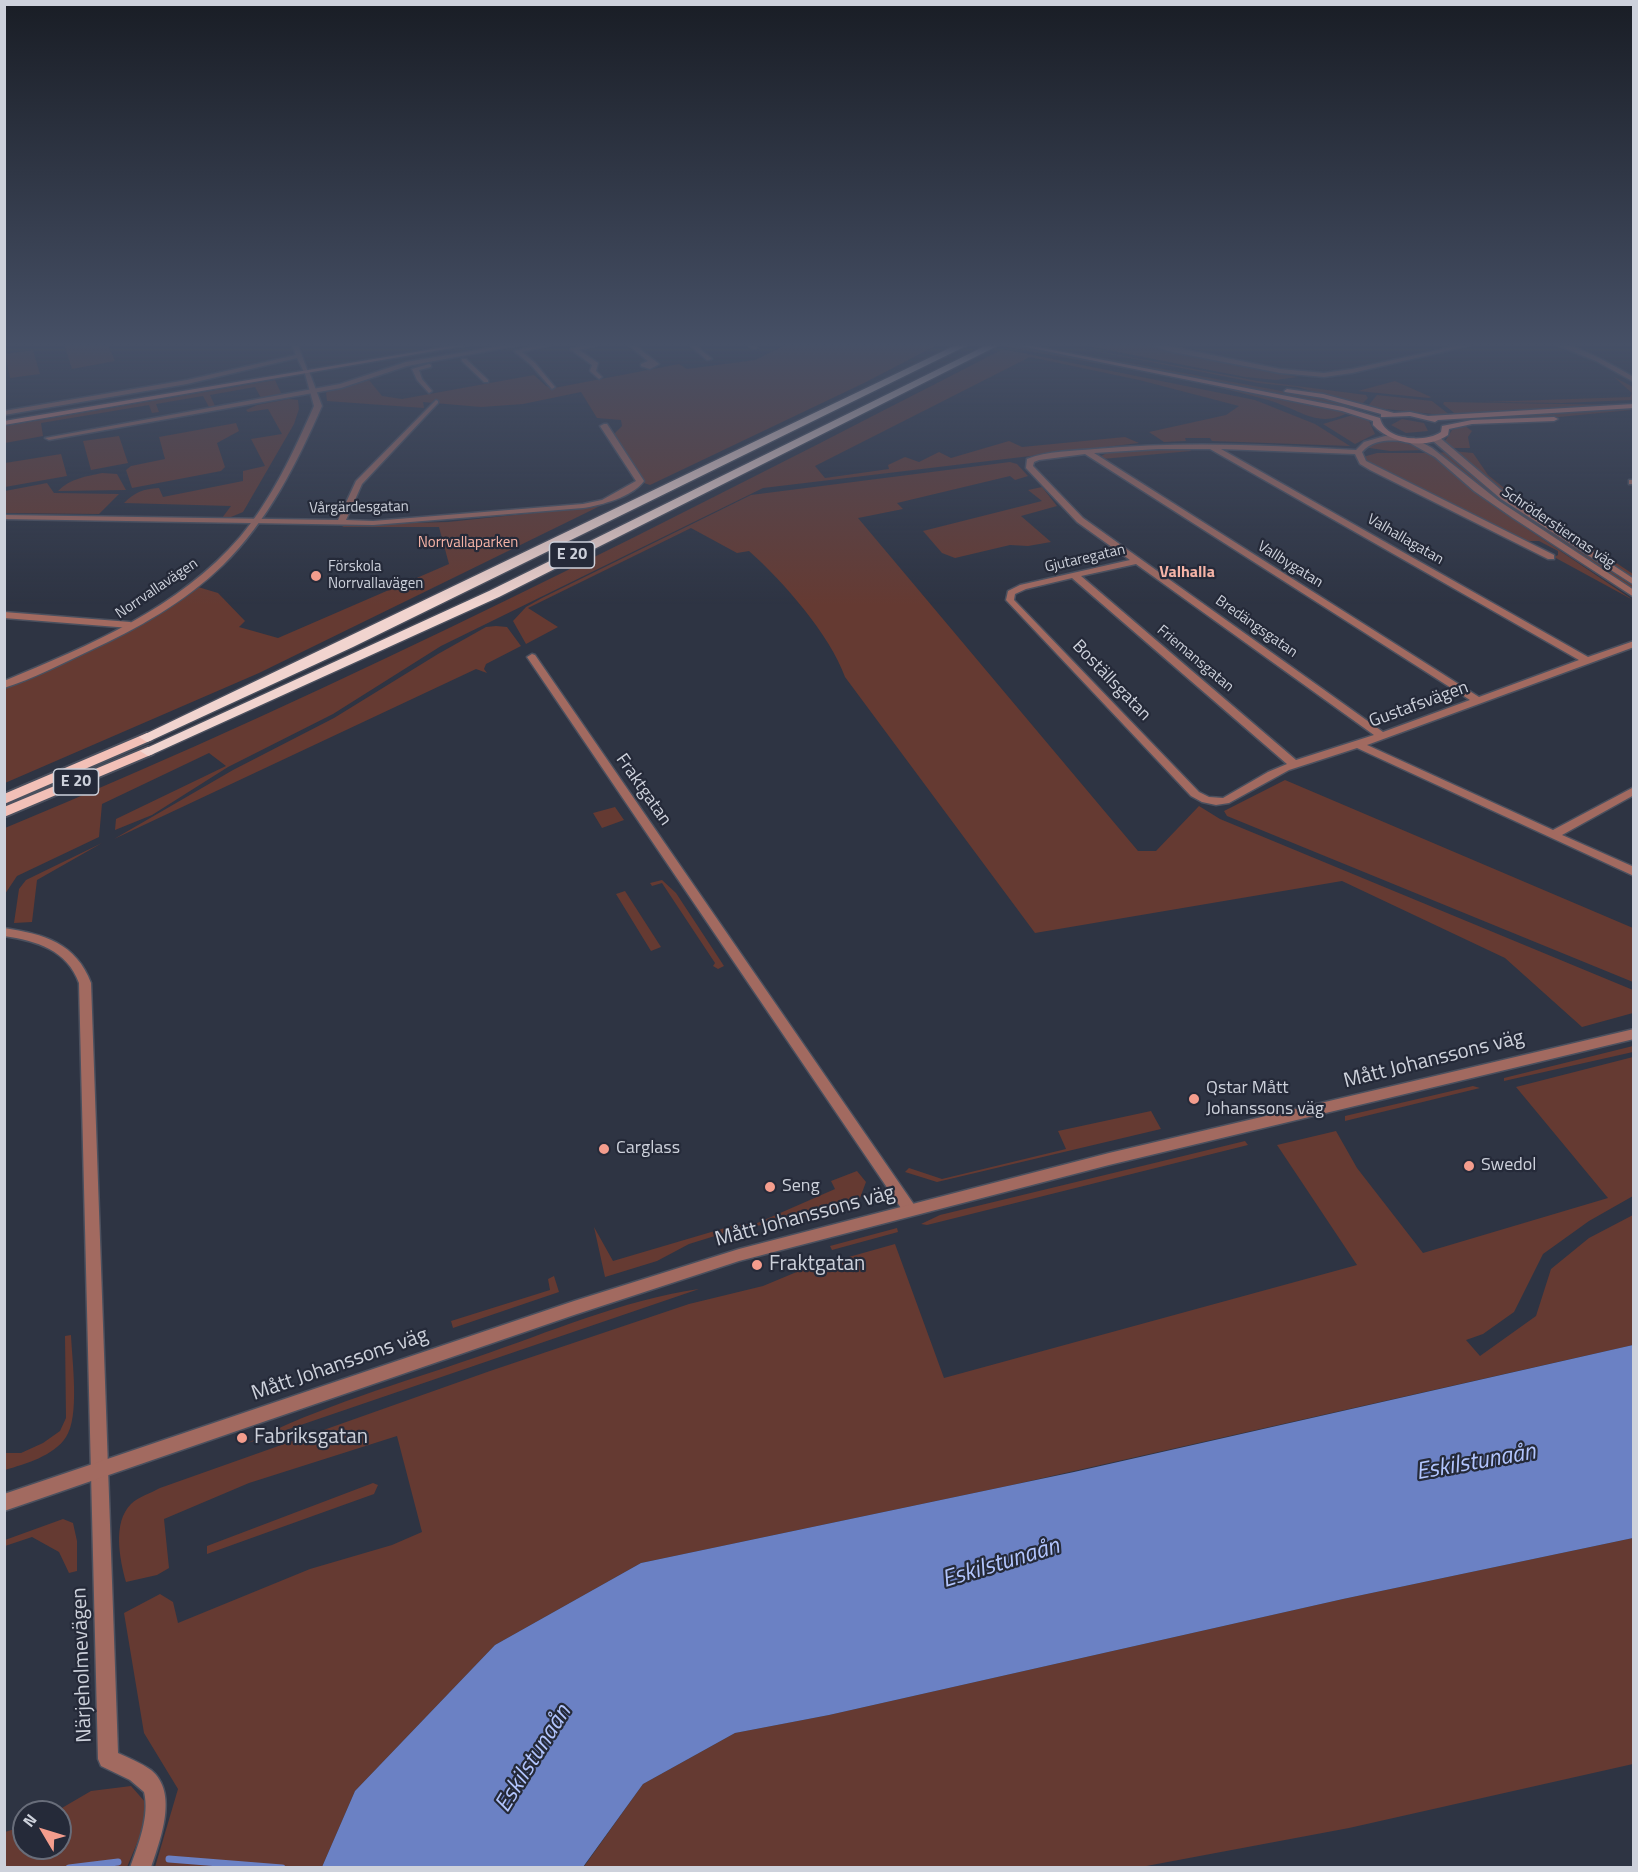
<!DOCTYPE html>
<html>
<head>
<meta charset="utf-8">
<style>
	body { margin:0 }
	#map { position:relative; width:1638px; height:1872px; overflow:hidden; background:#2e3443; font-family:"Titillium Web",sans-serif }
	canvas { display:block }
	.frame { position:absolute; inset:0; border:6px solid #cdd1db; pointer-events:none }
	.north { position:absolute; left:12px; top:1800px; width:60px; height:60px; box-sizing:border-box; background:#252a39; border:2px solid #686d7a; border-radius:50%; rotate:308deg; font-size:16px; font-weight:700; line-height:24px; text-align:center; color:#cdd1db }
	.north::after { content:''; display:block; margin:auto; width:21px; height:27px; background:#f49d8d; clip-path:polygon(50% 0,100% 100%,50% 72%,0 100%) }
</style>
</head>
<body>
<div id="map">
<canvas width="1638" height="1872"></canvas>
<div class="frame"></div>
<div class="north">N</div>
</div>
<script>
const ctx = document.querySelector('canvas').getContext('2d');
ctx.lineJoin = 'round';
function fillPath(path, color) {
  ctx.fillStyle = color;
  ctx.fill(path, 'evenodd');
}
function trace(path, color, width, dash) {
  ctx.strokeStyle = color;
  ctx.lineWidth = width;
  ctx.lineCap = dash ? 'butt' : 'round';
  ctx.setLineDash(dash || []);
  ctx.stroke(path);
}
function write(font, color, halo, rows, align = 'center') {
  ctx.font = font + ' "Titillium Web",sans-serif';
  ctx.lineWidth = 4.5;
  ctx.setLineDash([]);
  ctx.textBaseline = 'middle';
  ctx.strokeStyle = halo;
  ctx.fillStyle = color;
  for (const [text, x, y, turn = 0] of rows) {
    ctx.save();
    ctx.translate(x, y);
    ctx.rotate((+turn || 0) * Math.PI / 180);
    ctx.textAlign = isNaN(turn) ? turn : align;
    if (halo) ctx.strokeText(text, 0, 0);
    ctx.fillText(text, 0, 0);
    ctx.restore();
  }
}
fillPath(new Path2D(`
	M75 343H107L115 361 72 369 64 344Z
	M789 343H941L864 383 650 485 644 483 613 435 622 426 621 420 597 418 581 392 523 404 481 407 423 402 424 408 327 401 326 393 329 390 369 380 382 396 402 399 534 375 546 386 554 388 679 364 687 369 755 360Z
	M1022 343 1330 400 1357 407 1352 409Z
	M1054 343 1258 381 1366 395 1368 398 1361 405 1297 387 1258 383Z
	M1072 343H1141L1168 351 1298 377 1276 380 1245 377Z
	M1005 344 1349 412C1318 430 1298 408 1268 400 1181 376 1090 363 1002 346Z
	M1003 349 1255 400 1315 424 1350 446 1212 441 1210 438H1185L1186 441 1164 442 1149 432 1226 415 1239 406 1139 380 1030 357 815 466 825 478 889 469 888 465 905 457 919 462 939 452 951 458 1009 441 1022 447 1125 437 1139 443 763 488 441 646 333 714 228 767 152 815 115 830 116 819 226 766 209 753 102 804 99 837 17 876 5 894V828C346 687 675 518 1003 349Z
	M33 350 40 374 10 378 5 354Z
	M1614 377 1633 387V400L1562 403 1483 402 1630 397 1632 393Z
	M275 380 282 395 261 398 255 387 210 395 215 406 209 407 203 396 156 404 159 412 152 413 149 405 41 423 43 436 5 443V426Z
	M1395 381 1431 397 1429 398 1358 391Z
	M1377 395 1432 401 1451 416 1367 407Z
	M289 399 298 400 299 409 294 424 243 512 231 517 222 518 231 506 124 503C135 492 143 489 159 488L163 497 243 481V471L265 466 251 439 282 434 268 409 248 412 246 410 257 405Z
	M1444 402 1624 405 1509 410 1458 416 1443 404Z
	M1628 408 1631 410 1559 417 1466 421 1462 418Z
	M1356 414 1369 421 1375 434 1355 444 1323 424Z
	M1402 419 1424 423 1428 431 1406 433 1391 425Z
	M236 423 239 431 217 443 225 467 221 471 132 488 126 470 131 466 165 459 159 437Z
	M1464 425 1472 431 1468 437 1470 448H1448L1444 443 1452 430Z
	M119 436 128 463 91 470 83 441Z
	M1378 441 1410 442 1427 450 1390 451 1363 447Z
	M1189 447 1191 451 1102 459 1101 456 1109 452Z
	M1452 451 1473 453 1488 475 1513 495 1633 574V579L1514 500Z
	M1446 452 1497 495 1633 586V590L1488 495 1438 453Z
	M1377 453H1432L1489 503 1633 600 1554 557 1558 555V551L1539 541H1525L1375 467 1363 457Z
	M61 454 67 476 5 487V463Z
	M1010 462 1017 464 1028 476 1015 480 1010 476 897 503 903 509 858 518 1138 851H1156L1199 806 1220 819 1633 990V1013L1582 1027 1505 958 1342 881 1035 933 845 677C830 635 783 581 749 551L737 553 691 528 528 608 558 627 526 644 513 621 526 607 542 598 751 495Z
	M102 473 117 474 126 490 58 491C69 479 87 476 102 473Z
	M47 483 54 493 119 494 99 514 5 513V491Z
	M1042 487 1057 506 1021 516 1051 542 1028 546 1010 545 955 558 942 553 923 531 1042 501 1028 490Z
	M600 506 259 673 5 783V689L109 641 198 587 218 593 245 621 239 627 278 638 449 564 439 527H342L345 525 448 522Z
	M496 626 507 627 521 646 486 664 484 669 487 673 476 669 114 839 233 770 334 718 438 654 486 627Z
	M1285 780 1633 928V982L1227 816 1224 811Z
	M615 807 624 820 602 828 593 813Z
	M102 843 37 880 32 922 14 923 19 889 26 880Z
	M662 880 676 893 724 966 718 969 713 966 715 963 662 883 652 886 650 883Z
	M625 891 661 947 651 951 616 894Z
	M1633 1046V1052L1504 1081V1078Z
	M1633 1057V1196L1589 1221 1543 1254 1514 1312 1483 1334 1466 1340 1480 1356 1536 1316 1551 1269 1589 1238 1633 1215V1345L1012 1485 641 1563 495 1645 355 1791 322 1867H155L178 1789 144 1733 124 1613 160 1594 173 1602 178 1623 310 1569 392 1545 422 1532 397 1436 249 1483 164 1519 169 1568 157 1575 126 1582C120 1560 112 1523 131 1504 138 1497 151 1493 160 1488L490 1371 689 1304 763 1286 799 1271 895 1244 944 1378 1357 1265 1277 1145 1336 1131 1357 1168 1423 1253 1608 1198 1516 1087Z
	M1473 1086 1480 1088 1345 1121V1116Z
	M1151 1111 1161 1129 937 1182 905 1172 909 1168 942 1179 1066 1149 1058 1131Z
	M1245 1141 1248 1145 927 1225 921 1224 940 1215Z
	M857 1171 866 1182 860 1198 834 1209 782 1223 744 1227 689 1244 657 1261 605 1277 594 1227 613 1261 735 1225 755 1224 835 1189 831 1181Z
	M897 1228 898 1232 832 1250 830 1246Z
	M554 1276 559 1292 453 1328 451 1321 550 1290 548 1279Z
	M699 1289 248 1443C320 1406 401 1383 477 1357 550 1332 623 1300 699 1289Z
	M71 1335C72 1360 80 1417 66 1437 54 1456 25 1464 5 1470V1453H21L43 1443 60 1431 66 1418 65 1336Z
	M373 1483 378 1485 374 1494 207 1554V1546Z
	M63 1519 73 1523 77 1541V1571L69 1573 59 1552 32 1537 5 1546V1540Z
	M1633 1538V1764L1349 1828 1141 1867 583 1868 643 1784 735 1733 829 1715 1343 1599Z
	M131 1786 146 1803 143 1829 127 1867 5 1868V1832L24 1826V1848H60V1812H55L91 1791Z`), '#653a32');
fillPath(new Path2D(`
	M1633 1345V1538L1343 1599 829 1715 735 1733 643 1784 583 1867H322L355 1791 495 1645 641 1563 1074 1472Z`), '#6b81c4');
trace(new Path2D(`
	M169 1859 282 1868
	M69 1868 118 1862`), '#6b81c4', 7);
const minor = new Path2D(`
	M291 343H297L308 372H304L297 358 187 384 4 415V411L187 380 296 355Z
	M519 343H531L407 366 341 388 49 440 45 438 340 384 406 362Z
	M550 343 556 344 522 352 535 363 554 386 555 387 552 389 531 365 514 351Z
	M595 343H606L579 350 598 363 596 371 602 377 599 379 590 371 592 365 570 349Z
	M626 343H632L659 364 650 369 641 366V364L648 361Z
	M687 343H693L712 359 707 360Z
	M744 343H751L758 348 753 349Z
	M1145 343H1153L1280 369 1324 373 1352 369 1470 343H1480L1352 373 1324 377 1280 373 1168 351Z
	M1552 343C1573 341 1614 366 1634 377V382L1596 361Z
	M462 359H466L488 380V382H484L462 361Z
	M429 364 431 365V367L419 370 422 379 432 391 429 393 417 380 412 369Z
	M436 400 438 401V403L362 484 346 520 373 521 583 504 602 500 636 481 600 426 604 424H607L644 481C632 497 602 505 583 508L373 525 4 519V515L338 520 356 481Z
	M1385 436 1405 437 1409 439 1405 441C1389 440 1373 439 1362 452L1366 461 1554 555V559H1548L1370 470 1360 464 1355 454 1221 449 1588 657 1634 641V647L1367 745 1553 830 1634 787V795L1562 835 1634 867V876L1357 748 1289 770 1229 803 1216 805 1202 802 1191 796 1006 600 1008 591 1020 585 1130 560 1077 522 1026 468 1027 459C1047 451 1073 451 1095 449 1182 441 1269 445 1356 450L1364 442ZM1158 449H1210L1579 660 1479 697 1094 453ZM1085 454 1470 700 1383 732 1083 518 1033 466 1034 462 1039 460ZM1136 564 1374 735 1296 760 1081 576ZM1072 578 1287 764 1268 772 1223 798 1209 797 1199 792 1014 600 1015 594 1026 589Z
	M1629 480H1634V484H1629Z
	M4 612 130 622 135 625 130 628 4 618Z
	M532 654 535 655 915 1206 917 1210 915 1214 910 1216 905 1214 527 657Z
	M4 928C44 934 76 943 91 983L118 1753C129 1758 141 1763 151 1770 179 1793 160 1840 151 1868H130C138 1845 150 1816 144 1792L130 1780 101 1766 98 1759 79 983C67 950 37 941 4 936Z`);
const tertiary = new Path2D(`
	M304 370 309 371 322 406C297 463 268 521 223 565 185 602 137 629 89 651 61 664 33 679 4 688V681C90 645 178 609 240 537 272 499 294 451 314 406Z
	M1433 437H1439L1507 495 1634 579V585L1501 499 1433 441Z
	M1408 438H1414L1432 448 1499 501 1634 590V597L1513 518 1474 491 1435 457 1408 442Z
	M1634 1029V1039L1109 1165 739 1261 574 1315 4 1511V1494L574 1301 739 1249 1109 1153Z`);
const secondary = new Path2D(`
	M469 343H481L4 425V421Z
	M1006 343H1017L1343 407 1380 418C1385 441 1425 443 1441 432L1442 426 1472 420 1554 417 1558 419 1554 421 1472 424 1449 429 1448 435C1426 450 1391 444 1373 425V421L1342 411Z
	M1287 389 1323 394 1394 413 1410 412 1428 416 1634 404V408L1438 420 1435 422 1410 416 1384 417H1381V414L1323 398 1285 392 1284 391Z`);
const trunk = new Path2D(`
	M147 733 154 737 152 740 4 804V794Z
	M148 747 153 748 155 751 153 754 4 817V807Z`);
const motorway = new Path2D(`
	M960 343H972L353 647 152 740 147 742 139 737Z
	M991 343H1003L499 597 153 754 148 756 140 751 489 591Z`);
trace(minor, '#4b505e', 3);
trace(tertiary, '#4b505e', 3);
trace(secondary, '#4b505e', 3);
trace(trunk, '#4b505e', 4);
trace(motorway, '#4b505e', 3);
fillPath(minor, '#a26a60');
fillPath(tertiary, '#a26a60');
fillPath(secondary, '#df8677');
fillPath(trunk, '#f2c0b7');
fillPath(motorway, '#f1d4cf');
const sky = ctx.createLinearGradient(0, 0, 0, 605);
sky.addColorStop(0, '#191d25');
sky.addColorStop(0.57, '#465066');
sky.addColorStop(1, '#46506600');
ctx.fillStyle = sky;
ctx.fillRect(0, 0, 1638, 605);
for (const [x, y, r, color] of [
	[316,576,6,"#f49d8d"],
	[1194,1099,6,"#f49d8d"],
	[604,1149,6,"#f49d8d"],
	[1469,1166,6,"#f49d8d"],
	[770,1187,6,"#f49d8d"],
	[757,1265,6,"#f49d8d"],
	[242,1438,6,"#f49d8d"]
]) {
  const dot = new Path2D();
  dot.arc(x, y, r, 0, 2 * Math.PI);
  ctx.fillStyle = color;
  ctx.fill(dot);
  trace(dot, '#252a39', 2);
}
write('15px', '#cdd1db', '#252a39', [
	["Vårgärdesgatan",359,508,-1],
	["Schröderstiernas väg",1558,528,34],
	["Valhallagatan",1405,540,30],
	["Gjutaregatan",1085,559,-13],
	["Vallbygatan",1290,565,32],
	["Norrvallavägen",157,589,-34],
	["Bredängsgatan",1256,627,35],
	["Friemansgatan",1195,659,40]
]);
write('15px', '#f6b3a6', '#252a39', [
	["Norrvallaparken",468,543]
]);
write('15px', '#cdd1db', '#252a39', [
	["Förskola",328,567],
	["Norrvallavägen",328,584]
], 'left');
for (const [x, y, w] of [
	[572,555,45],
	[76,782,45]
]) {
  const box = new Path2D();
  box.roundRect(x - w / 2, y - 13, w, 26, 4.5);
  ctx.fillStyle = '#252a39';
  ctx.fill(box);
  trace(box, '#cdd1db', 1.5);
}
write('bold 16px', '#cdd1db', null, [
	["E 20",572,555],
	["E 20",76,782]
]);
write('bold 16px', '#f6b4a7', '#252a39', [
	["Valhalla",1187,573]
]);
write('18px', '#cdd1db', '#252a39', [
	["Boställsgatan",1111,681,46],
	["Gustafsvägen",1419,705,-20],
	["Fraktgatan",643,790,55]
]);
write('18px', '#cdd1db', '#252a39', [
	["Qstar Mått",1206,1089],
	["Johanssons väg",1206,1110],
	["Carglass",616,1149],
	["Swedol",1481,1166],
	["Seng",782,1187]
], 'left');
write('21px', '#cdd1db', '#252a39', [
	["Mått Johanssons väg",1434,1060,-14],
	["Mått Johanssons väg",805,1217,-15],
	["Mått Johanssons väg",340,1365,-19],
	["Närjeholmevägen",83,1665,-92]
]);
write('21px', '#cdd1db', '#252a39', [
	["Fraktgatan",769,1265],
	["Fabriksgatan",254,1438]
], 'left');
write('italic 24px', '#b2c5fd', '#252a39', [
	["Eskilstunaån",1476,1463,-10],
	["Eskilstunaån",1001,1564,-17],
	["Eskilstunaån",534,1759,-58]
]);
</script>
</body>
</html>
